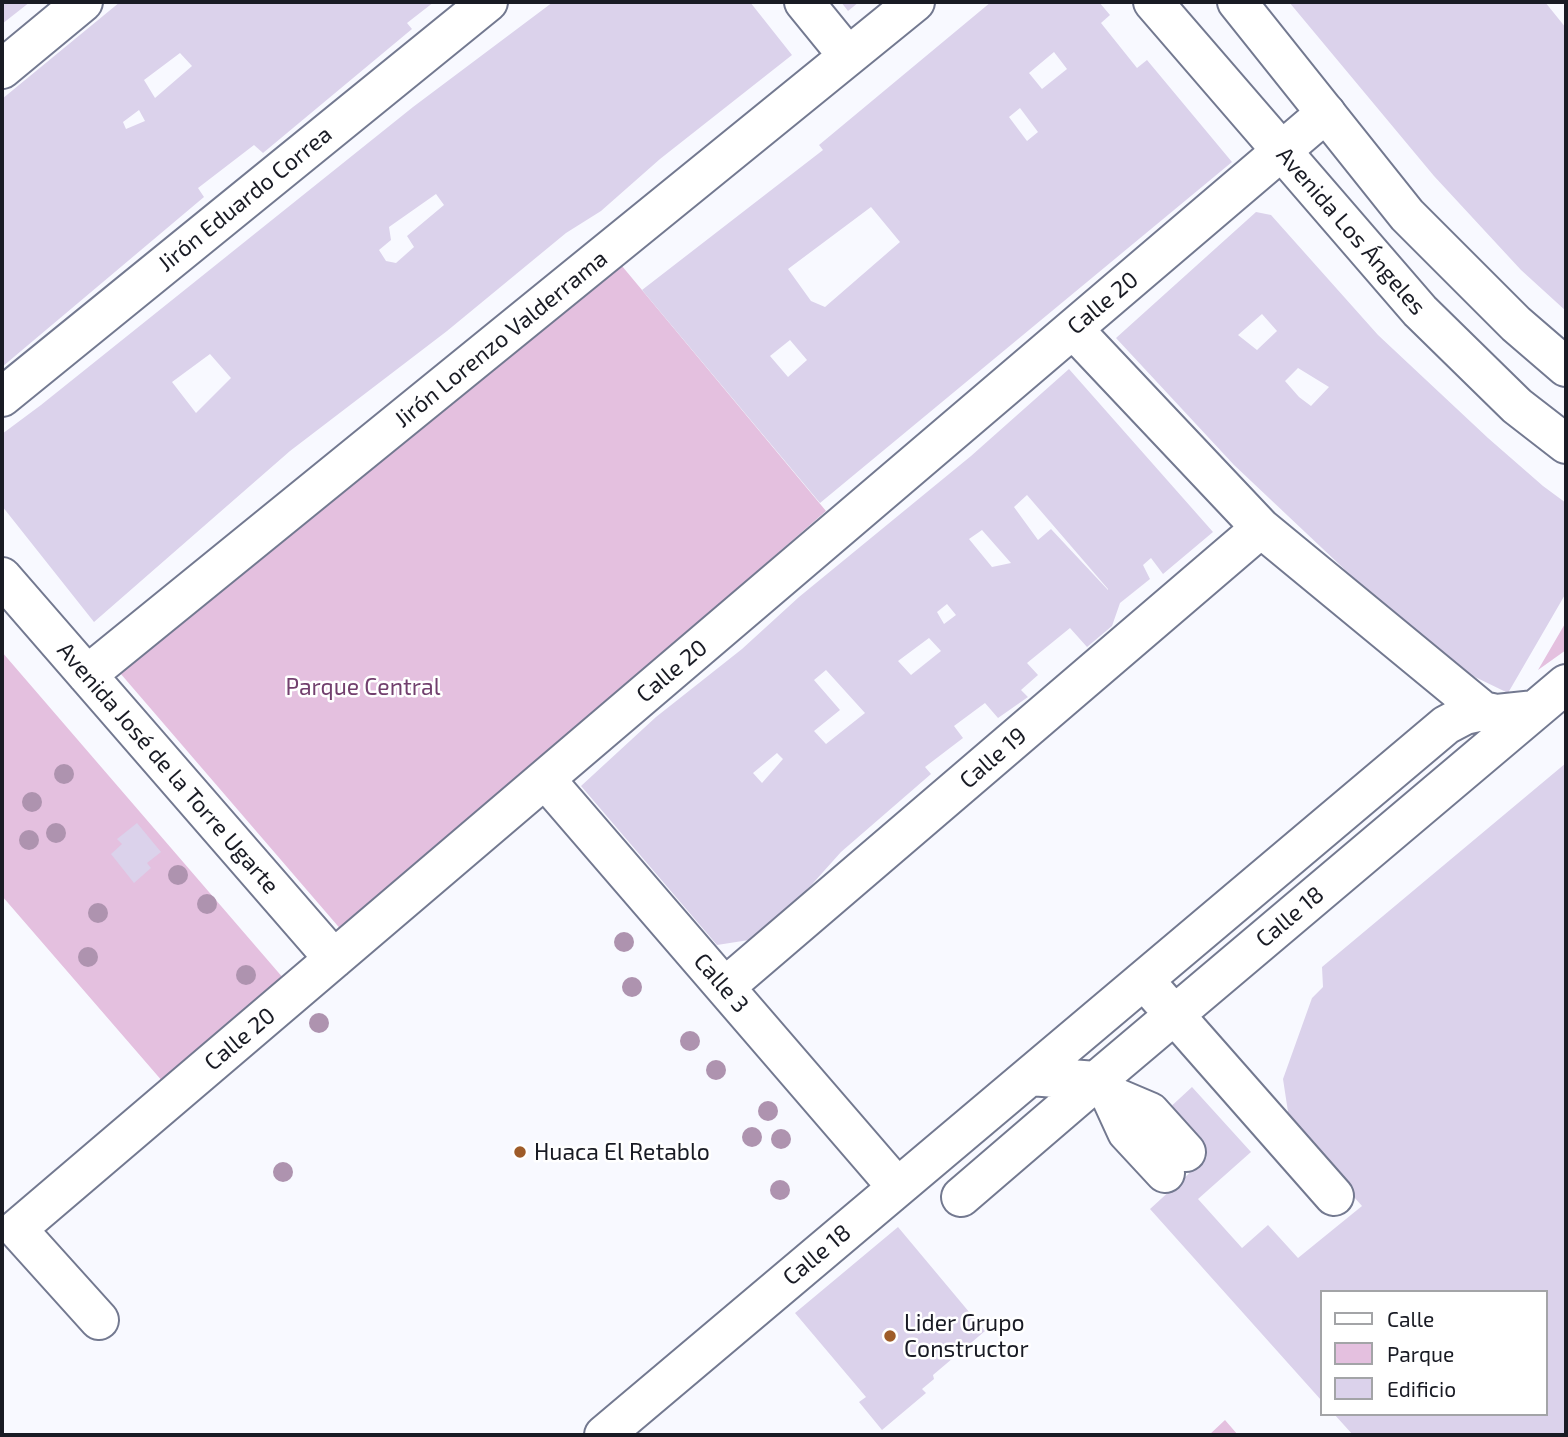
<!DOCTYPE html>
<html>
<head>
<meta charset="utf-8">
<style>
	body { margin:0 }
	#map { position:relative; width:1568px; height:1437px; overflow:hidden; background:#f8f9ff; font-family:"Exo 2",sans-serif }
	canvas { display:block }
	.frame { position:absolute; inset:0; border:4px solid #191b24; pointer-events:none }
	.legend { position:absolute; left:1320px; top:1290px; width:228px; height:126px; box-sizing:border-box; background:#fff; border:2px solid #a3a4a7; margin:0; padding:9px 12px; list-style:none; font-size:21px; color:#191b24 }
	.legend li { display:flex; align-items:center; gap:14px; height:35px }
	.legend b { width:35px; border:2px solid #a3a4a7 }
</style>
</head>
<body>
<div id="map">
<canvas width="1568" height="1437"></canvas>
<div class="frame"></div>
<ul class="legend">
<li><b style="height:9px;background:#fff"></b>Calle</li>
<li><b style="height:19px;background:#e4c0df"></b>Parque</li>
<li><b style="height:19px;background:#dbd2eb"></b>Edificio</li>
</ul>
</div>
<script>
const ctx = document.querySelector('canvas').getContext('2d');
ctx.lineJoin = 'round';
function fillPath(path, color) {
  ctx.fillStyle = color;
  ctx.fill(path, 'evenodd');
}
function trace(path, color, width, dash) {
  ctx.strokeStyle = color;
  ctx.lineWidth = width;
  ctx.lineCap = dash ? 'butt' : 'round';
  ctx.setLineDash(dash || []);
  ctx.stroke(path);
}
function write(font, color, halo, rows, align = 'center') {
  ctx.font = font + ' "Exo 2",sans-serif';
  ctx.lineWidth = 5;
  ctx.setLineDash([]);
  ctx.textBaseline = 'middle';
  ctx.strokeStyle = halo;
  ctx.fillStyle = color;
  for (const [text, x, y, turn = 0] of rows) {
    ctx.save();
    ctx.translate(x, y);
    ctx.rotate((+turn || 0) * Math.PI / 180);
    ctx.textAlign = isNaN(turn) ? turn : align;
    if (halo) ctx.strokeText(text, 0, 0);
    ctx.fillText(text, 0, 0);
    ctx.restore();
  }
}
fillPath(new Path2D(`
	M617 260 826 511 343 932 114 666Z
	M1566 622V650L1538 670Z
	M2 652 284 979 163 1082 2 896Z
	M1225 1420 1238 1435H1209Z`), '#e4c0df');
fillPath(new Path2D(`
	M2 2H30L2 24Z
	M120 2H434L407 23 412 29 263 153 254 145 198 188 204 197 2 367V99ZM180 53 192 66 155 98 144 80ZM139 110 145 121 126 129 123 122Z
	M553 2H750L792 55 660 159 601 211 566 233 447 331 290 451 94 622 2 506V434L41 405 413 107ZM436 194 444 205 407 236 414 247 396 263 386 261 379 250 391 240 389 227ZM210 354 231 378 196 413 172 382Z
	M841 2H859L848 11Z
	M991 2H1099L1110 15 1101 23 1137 68 1147 60 1232 162 820 503 642 290 823 150 819 145ZM1054 52 1067 69 1042 89 1029 73ZM1020 108 1038 132 1027 141 1009 117ZM871 207 900 242 825 307 811 301 788 269ZM790 340 807 360 788 377 770 356Z
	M1289 2H1545L1566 28V311L1521 270 1434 176Z
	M1256 212 1271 215 1378 335 1488 438 1543 486 1566 503V593L1508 693 1473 676 1376 599 1234 465 1116 338ZM1262 314 1277 331 1257 350 1238 335ZM1298 368 1329 387 1311 406 1299 397 1285 381Z
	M1069 369 1213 532 1163 574 1151 558 1143 565 1150 579 1120 603 1112 626 1087 647 1070 628 1027 663 1038 675 1021 690 1028 697 998 718 985 703 954 726 963 738 925 767 931 774 841 852 806 891 749 940 717 945 581 786 656 717 742 649 799 597 971 456ZM1027 495 1108 589V590L1051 529 1038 540 1014 507ZM982 530 1011 563 992 567 969 539ZM947 604 956 615 944 624 937 612ZM929 638 941 651 911 675 898 661ZM826 670 865 713 826 744 814 731 840 710 814 680ZM777 753 783 759 762 783 753 773Z
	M1566 763V1435H1353L1334 1414H1545V1292H1321V1400L1150 1209 1207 1157 1166 1111 1192 1087 1251 1152 1198 1199 1242 1248 1268 1225 1298 1258 1362 1206 1290 1125 1283 1079 1312 998 1323 987 1322 967Z
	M137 823 161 852 147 863 151 868 134 883 111 854 122 844 117 839Z
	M898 1227 985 1331 933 1375 934 1379 922 1389 926 1393 882 1430 859 1402 866 1397 795 1313Z`), '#dbd2eb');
const minor = new Path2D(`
	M804 2 848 56
	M2 69 83 2
	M1073 329 1261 528 1483 711
	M2 397 488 2
	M2 577 334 959
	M87 675 915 2
	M545 779 897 1187
	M725 987 1261 528
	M1157 995 1334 1196
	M1030 1076 1096 1081 1566 684
	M1110 1095 1150 1112 1186 1152
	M961 1197 1096 1081 1110 1095 1127 1132 1165 1173
	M99 1320 17 1229 1326 113
	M604 1435 1446 725 1465 715 1483 711 1497 714 1535 710`);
const major = new Path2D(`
	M1153 2 1420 311 1517 406 1566 444
	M1237 2 1407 215 1516 324 1566 367`);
trace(minor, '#737990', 42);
trace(major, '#737990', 42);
trace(minor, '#fff', 38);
trace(major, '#fff', 38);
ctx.fillStyle = '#ae93af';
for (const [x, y] of [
	[64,774],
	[32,802],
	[56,833],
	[29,840],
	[178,875],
	[207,904],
	[98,913],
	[624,942],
	[88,957],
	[246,975],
	[632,987],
	[319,1023],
	[690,1041],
	[716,1070],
	[768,1111],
	[752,1137],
	[781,1139],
	[283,1172],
	[780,1190]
]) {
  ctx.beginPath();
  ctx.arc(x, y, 10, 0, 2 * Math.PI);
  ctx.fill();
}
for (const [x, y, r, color] of [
	[520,1152,7,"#9e5b29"],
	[890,1336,7,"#9e5b29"]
]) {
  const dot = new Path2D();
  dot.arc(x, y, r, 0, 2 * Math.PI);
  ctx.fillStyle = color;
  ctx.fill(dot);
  trace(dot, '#fff', 2.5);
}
write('23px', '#191b24', '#fff', [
	["Jirón Eduardo Correa",245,199,-39],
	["Avenida Los Ángeles",1351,231,49],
	["Calle 20",1103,303,-40],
	["Jirón Lorenzo Valderrama",501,339,-39],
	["Calle 20",672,671,-40],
	["Calle 19",993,758,-41],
	["Avenida José de la Torre Ugarte",168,768,49],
	["Calle 18",1290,917,-40],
	["Calle 3",721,983,49],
	["Calle 20",240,1039,-40],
	["Calle 18",817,1255,-40]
]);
write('23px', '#72406e', '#fff', [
	["Parque Central",363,687]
]);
write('23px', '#191b24', '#fff', [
	["Huaca El Retablo",534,1152],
	["Lider Grupo",904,1323],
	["Constructor",904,1349]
], 'left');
</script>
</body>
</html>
